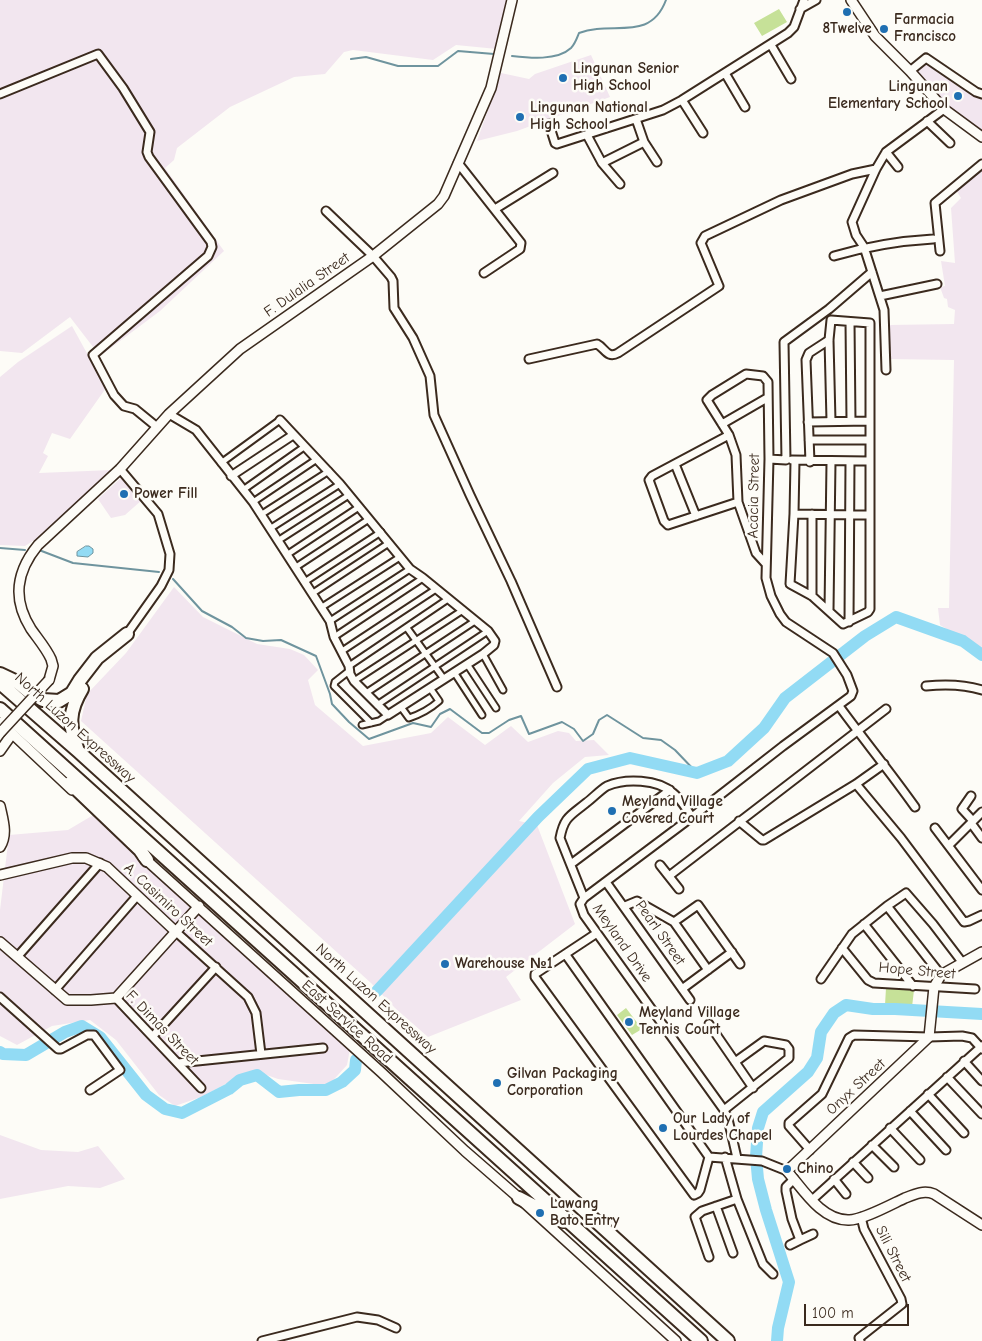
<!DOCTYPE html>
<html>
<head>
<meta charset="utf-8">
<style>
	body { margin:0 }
	#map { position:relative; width:982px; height:1341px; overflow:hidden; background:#fdfcf7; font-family:"Comic Neue",sans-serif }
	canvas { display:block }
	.scale { position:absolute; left:804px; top:1304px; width:105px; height:22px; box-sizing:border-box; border:2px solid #3b2a1e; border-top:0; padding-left:6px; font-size:15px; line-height:18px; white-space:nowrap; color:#3b2a1e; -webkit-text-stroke:4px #fdfcf7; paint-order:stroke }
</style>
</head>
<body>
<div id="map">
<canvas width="982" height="1341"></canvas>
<div class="scale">100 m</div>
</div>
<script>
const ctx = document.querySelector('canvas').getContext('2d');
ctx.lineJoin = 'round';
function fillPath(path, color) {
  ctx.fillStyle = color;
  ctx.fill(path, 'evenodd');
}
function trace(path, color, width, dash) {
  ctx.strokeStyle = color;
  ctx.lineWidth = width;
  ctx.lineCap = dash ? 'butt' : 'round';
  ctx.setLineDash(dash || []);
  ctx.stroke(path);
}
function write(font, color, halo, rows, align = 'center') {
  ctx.font = font + ' "Comic Neue",sans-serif';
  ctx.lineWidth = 5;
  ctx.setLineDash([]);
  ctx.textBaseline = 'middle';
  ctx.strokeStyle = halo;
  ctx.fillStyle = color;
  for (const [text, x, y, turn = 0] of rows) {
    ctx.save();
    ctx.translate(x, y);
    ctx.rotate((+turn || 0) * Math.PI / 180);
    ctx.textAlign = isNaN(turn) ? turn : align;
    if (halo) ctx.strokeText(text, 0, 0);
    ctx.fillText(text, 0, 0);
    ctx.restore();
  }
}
fillPath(new Path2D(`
	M0 0H509L497 49 456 45 433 60 353 50 344 52 325 74 294 77 230 107 177 148 174 160 165 168 224 251 160 311 100 356 70 317 22 353 0 351Z
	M591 55 610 97 517 131 477 141 501 73 529 79 535 74Z
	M926 63 982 98V133L948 107 916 70Z
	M982 169V650L940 625 938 608H949L954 360 889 359V325L954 324 955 310 948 307 947 299 944 298 940 287 945 286 941 261 955 263 951 208 961 198 956 190Z
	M72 326 106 388 70 439 52 433 43 453 48 456 39 473 112 470 36 539 25 546 0 545V377L18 362Z
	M122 477 142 500 125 515 111 518 98 499Z
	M174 587 203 617 257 644 290 649 304 655 318 670 308 680 315 705 363 746 431 733 448 717 485 745 511 726 528 742 558 731 569 733 576 741 594 740 609 755 585 757 553 783 519 821 537 825 575 924 506 977 521 1000 428 1037 395 1008 371 983 81 721 87 694 126 653Z
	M95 814 350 1049 347 1065 328 1086 278 1079 258 1072 233 1080 201 1097 175 1106 159 1095 116 1040 90 1020 52 1026 17 1045 0 1036V910L9 835 68 830Z
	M0 1135 41 1150 78 1152 98 1146 125 1179 100 1188 68 1186 0 1199Z`), '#f2e6ef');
fillPath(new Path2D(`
	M779 9 787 22 762 36 754 23Z
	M886 988 914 990 912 1007 885 1005Z
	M626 1008 642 1029 632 1035 617 1015Z`), '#c6e198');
const water = new Path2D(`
	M86 546H89L93 549V553L88 557 77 556V552Z`);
fillPath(water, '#92dbf4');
trace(water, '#6f949e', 1);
trace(new Path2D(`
	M512 56C529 58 557 61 571 48 575 44 577 38 579 33 612 20 650 43 666 0
	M351 59 366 57 398 66H438L458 51 494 54
	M0 548 25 550
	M39 550 73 563 159 572
	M173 579 202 611 232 627 246 638 263 641 281 640 316 656 330 694 332 704 349 722 369 739 413 723 431 727 440 714 450 709 482 733H489L509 720 521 716 529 734 562 722 574 729 583 741 593 734 599 720 607 715 643 738 661 740 675 750 697 773`), '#6f949e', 2);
trace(new Path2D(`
	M377 991 538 817 588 769 630 758 697 773 728 761 764 728 785 698 865 636 896 617 963 641 982 655
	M0 1052 3 1054 26 1055 65 1032 82 1026 100 1037 146 1095 165 1109 182 1113 229 1089 240 1080 257 1075 279 1092 299 1090H326L342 1082 355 1070 356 1060
	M777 1341 778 1328 789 1282 766 1210 758 1179 756 1157 758 1128 763 1112 808 1072 817 1058 821 1032 834 1013 846 1005 873 1009H895L982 1014`), '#92dbf4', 12);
const pedestrian = new Path2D(`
	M221 463 280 420
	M243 490 304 447
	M253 502 317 459
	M262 514 329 471
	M271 528 340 484
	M279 540 349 495
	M288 554 359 507
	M296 567 369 519
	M306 581 381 532
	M313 593 389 543
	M322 607 400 557
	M330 621 410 569
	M407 628 444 679
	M334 637 423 578
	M342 651 436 589
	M483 654 503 690
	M467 664 496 708
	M349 666 448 599
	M349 671 335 682 334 686 371 723
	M454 672 482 715
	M354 681 463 610
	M366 693 475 621
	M377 705 488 631
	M401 707 409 718C421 714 430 709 439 701L430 688
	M362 725 379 721 388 715`);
const minor = new Path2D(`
	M800 9 816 0
	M771 45 791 79
	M910 71 926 58 976 92 982 94
	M725 73 745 107
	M0 94 98 54 123 88 150 132 147 152 149 157 211 242 212 247 208 256 93 355 114 395 124 406 135 409 157 427
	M682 100 703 133
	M636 119 644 142 657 162
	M927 121 950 143
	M549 124 555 143 557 144 663 110 682 100 788 33 794 27 804 0
	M587 135 602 163 620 184
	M886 152 898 167
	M458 163 521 243 520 249 484 273
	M602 163 644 142
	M495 209 553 173
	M326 211 373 256 391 277 393 281 394 308 413 338 430 376 434 415 470 495 511 581 557 687
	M940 251 935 203 982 164
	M834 256C868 246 898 241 933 239
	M880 296 937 284
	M850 322 851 421
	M529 359 597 344C605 348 607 359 618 353L719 286 701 243 705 236 781 200 852 174 876 169
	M886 370 884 310 864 247 856 235 852 222 876 169 886 152 944 109
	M169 414 196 430 253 502 330 621 334 637 349 666 350 674 354 681 388 715 483 654 494 645 495 641 488 631 423 578 410 569 340 484 280 420
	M808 422 869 421
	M722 424 767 398
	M729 435 652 476 649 480 664 521 668 525 738 502
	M809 440H869
	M769 459 786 460 784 342 829 309 872 272
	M792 460 869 461
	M795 461 794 514 870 515
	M810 462 806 360 809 353 829 340
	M675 464 696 516
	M120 469 158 514 170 554 169 570 161 586 127 634
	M231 476 293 435
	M794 514 790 584 812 596 843 624 868 612 870 609V323L831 320 829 340 831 421
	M812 596V514
	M829 610 831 462
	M849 622 850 461
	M926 686C946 684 963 684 982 690
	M839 706C864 740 891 773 915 807
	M856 784 901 838 964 922 969 921 982 915
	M971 796 962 809 973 821
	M739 821 762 840H764L856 784 884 764
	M971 823 982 838
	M935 828 982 890
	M949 845 982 812
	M571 864 670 790
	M660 865 679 889
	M669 876 886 709
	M606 882 690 1000
	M584 898 560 838C564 817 570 816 586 803 593 798 600 790 607 786 625 778 658 779 673 793 681 799 686 809 692 817
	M625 906 637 901 674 922 708 970
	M887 906 941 975
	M674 922 698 905 740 964
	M864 924 913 986
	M175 931 248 997 256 1013 261 1054
	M597 933 535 974V977L694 1195 698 1193 700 1190 709 1157
	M842 948 868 980 874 983 975 989
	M566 955 709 1157
	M18 956 100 863
	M821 979 852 934 887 906 906 893 933 924 962 962
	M682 989 732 952
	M55 990 137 896
	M0 997 58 1049H61L87 1035H94L120 1070 90 1090
	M116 998 201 1088
	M709 1024 753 1088
	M153 1036 216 967
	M964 1061 982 1081
	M178 1063 323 1048
	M947 1077 982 1114
	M928 1094 964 1133
	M724 1110 789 1058V1049L786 1045 764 1041 735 1062
	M910 1111 946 1150
	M890 1128 920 1160
	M872 1145 894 1167
	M810 1150 789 1126V1123L822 1094 849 1038 854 1035 929 1037 962 1036 972 1038 982 1049
	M709 1157 762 1161 787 1171
	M725 1157 737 1199 763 1264 773 1274
	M737 1158 728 1119 724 1110 584 915 580 904 584 898 692 817 783 746 851 696 853 691 847 675 833 653 786 622 780 614 771 596 766 578 769 459 768 382 763 376 746 374 712 395 707 400 729 435 736 455 738 502 756 553 766 564
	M853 1162 868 1178
	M834 1179 846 1194
	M812 1200 982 1046
	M716 1206 733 1253
	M800 1240 813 1234
	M790 1245 800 1240 792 1219 786 1191V1187L794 1179
	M709 1257 695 1217 702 1211 737 1199
	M262 1341 357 1317 378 1320 396 1328
	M860 1341 859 1338 902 1304 901 1299 864 1229 861 1217`);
const tertiary = new Path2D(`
	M851 0 875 36 910 71 944 109 982 137
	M49 680 53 666 51 659C46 648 38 639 31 629 12 599 16 572 38 545L120 469 169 414 240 349 373 256 438 204 444 196 491 88 512 0
	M0 722 72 790
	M0 751 12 734
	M0 806C3 820 8 834 0 847
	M143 857 381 1072 465 1151 519 1198 676 1341
	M0 875 72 858H86L107 867 175 931
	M0 942 67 1000H91L116 998 199 906
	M982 952 941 975 934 987 929 1037 787 1171C803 1189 821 1220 848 1220 861 1221 892 1204 905 1198 915 1194 924 1190 934 1194L982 1225`);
const motorway = new Path2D(`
	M0 674 17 682 29 692 43 700 59 701 72 693 80 680 97 658 127 634
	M0 683 78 751 728 1341
	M0 709 701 1341
	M78 751C69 726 68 712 82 689
	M70 783 140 850 147 860
	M519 1198 563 1221`);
trace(pedestrian, '#3b2a1e', 9);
trace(minor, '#3b2a1e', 11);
trace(tertiary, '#3b2a1e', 12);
trace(motorway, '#3b2a1e', 16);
trace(pedestrian, '#fdfcf7', 5);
trace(minor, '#fdfcf7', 7);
trace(tertiary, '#fdfcf7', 9);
trace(motorway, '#fdfcf7', 12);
const tertiaryBridge = new Path2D(`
	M0 733 49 680`);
trace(tertiaryBridge, '#3b2a1e', 12, []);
trace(tertiaryBridge, '#fdfcf7', 9);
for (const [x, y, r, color] of [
	[847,12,5,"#1f6fb2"],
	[884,29,5,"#1f6fb2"],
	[563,78,5,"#1f6fb2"],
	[958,96,5,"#1f6fb2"],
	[520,117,5,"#1f6fb2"],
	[124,494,5,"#1f6fb2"],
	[612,811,5,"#1f6fb2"],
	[445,964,5,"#1f6fb2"],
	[629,1022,5,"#1f6fb2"],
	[497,1083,5,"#1f6fb2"],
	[663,1128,5,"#1f6fb2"],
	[787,1169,5,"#1f6fb2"],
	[540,1213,5,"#1f6fb2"]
]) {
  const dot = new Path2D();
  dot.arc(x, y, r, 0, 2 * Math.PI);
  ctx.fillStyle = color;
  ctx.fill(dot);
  trace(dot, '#fdfcf7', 2);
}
write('bold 15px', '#3b2a1e', '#fdfcf7', [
	["Farmacia",894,20],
	["Francisco",894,37],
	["8Twelve",847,29,"center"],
	["Lingunan Senior",573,69],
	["High School",573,86],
	["Lingunan",948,87,"right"],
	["Elementary School",948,104,"right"],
	["Lingunan National",530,108],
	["High School",530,125],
	["Power Fill",134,494],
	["Meyland Village",622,802],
	["Covered Court",622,819],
	["Warehouse №1",455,964],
	["Meyland Village",639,1013],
	["Tennis Court",639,1030],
	["Gilvan Packaging",507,1074],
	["Corporation",507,1091],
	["Our Lady of",673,1119],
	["Lourdes Chapel",673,1136],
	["Chino",797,1169],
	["Lawang",550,1204],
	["Bato Entry",550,1221]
], 'left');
write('15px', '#3b2a1e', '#fdfcf7', [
	["F. Dulalia Street",307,285,-35],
	["Acacia Street",754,496,-89],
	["North Luzon Expressway",75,728,42],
	["A. Casimiro Street",168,905,43],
	["Pearl Street",660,933,55],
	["Meyland Drive",622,943,55],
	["Hope Street",917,971,5],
	["North Luzon Expressway",376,999,42],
	["East Service Road",347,1022,42],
	["F. Dimas Street",162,1028,46],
	["Onyx Street",856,1087,-43],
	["Sili Street",893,1254,63]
]);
</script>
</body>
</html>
